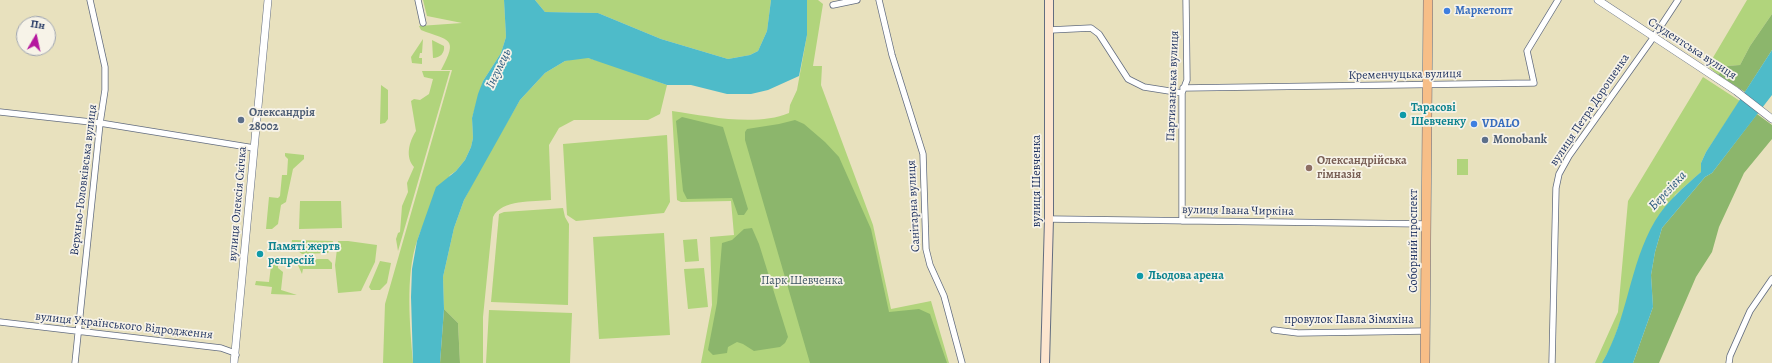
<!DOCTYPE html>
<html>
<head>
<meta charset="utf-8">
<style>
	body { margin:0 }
	#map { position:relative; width:1772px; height:363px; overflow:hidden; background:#e8e1be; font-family:Alegreya,serif }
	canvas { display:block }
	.north { position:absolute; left:16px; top:16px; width:40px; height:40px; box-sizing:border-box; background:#f7f3e8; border:1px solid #9fa5b1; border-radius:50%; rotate:9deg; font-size:11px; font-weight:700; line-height:16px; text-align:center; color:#1b2f5e }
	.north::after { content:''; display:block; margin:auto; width:14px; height:18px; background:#b5179e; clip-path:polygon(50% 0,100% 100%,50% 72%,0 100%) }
</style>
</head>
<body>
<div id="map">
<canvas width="1772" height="363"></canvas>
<div class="north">Пн</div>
</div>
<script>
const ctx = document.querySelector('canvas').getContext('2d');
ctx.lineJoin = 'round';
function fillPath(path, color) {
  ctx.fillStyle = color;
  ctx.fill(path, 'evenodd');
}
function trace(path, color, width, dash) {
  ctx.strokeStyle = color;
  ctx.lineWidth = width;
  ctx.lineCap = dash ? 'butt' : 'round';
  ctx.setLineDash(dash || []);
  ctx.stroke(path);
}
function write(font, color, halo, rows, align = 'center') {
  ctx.font = font + ' Alegreya,serif';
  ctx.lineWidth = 3.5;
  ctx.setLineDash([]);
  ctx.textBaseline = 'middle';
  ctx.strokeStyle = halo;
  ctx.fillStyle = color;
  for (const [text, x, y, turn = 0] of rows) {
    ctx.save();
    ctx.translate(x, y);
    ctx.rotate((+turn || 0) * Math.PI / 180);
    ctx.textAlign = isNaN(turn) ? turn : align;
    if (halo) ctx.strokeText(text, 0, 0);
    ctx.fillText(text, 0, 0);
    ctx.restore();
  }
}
fillPath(new Path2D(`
	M423 0H504L506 37 501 53 483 81 472 118 473 138 471 147 465 160 456 171 450 175C440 196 424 219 417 241 405 276 410 327 413 363H383L385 304 452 70H441C459 37 449 41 421 30L419 26 462 23 427 16Z
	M535 0H771L767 31 758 51 750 55 728 59 661 39 598 13 545 12Z
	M807 0H818L823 4 813 66H822L821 85 873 225 891 309 931 301 949 363H701L712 305 710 237 734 235 731 201 681 202 677 200 672 111C707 116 755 127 789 113L790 105 797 90 807 35Z
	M1747 0H1772V14L1750 46 1740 65 1726 66 1718 75 1708 66Z
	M423 39 422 53H420L419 58H422V64L412 63 411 57Z
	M432 40 444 46C445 53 440 58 433 58Z
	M578 58H588L606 63 667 85 660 114 648 120H574L559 128 549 145 551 200C533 202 502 199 493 217L483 317V363H460L458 323 444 309 443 277 454 228 464 200 481 167 520 100 545 73 565 61Z
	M422 71H450L398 251 396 239 398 233 400 232 402 206 408 192 407 183 414 167C405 157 409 142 416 131L411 101 414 99 420 100 429 94 433 79 424 77Z
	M1703 77 1740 101 1706 152 1701 163V172L1675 195 1623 314 1611 347 1602 363H1595L1618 312 1628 201Z
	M381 85 388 90V119L385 123 380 124Z
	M667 135 670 202 664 213 576 221 567 215 563 144Z
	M285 153 304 155V159L293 169 286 202 281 205 278 224 272 229H266L269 197 278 198 280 196 282 175H287L288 159 285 156Z
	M1457 159H1468V175H1457Z
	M300 201H341L342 228 299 229Z
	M563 208 565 217 569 224 568 305 491 302 499 214 504 212Z
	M664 233 670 335 599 339 593 237Z
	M697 239 699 261 685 262 683 240Z
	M292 240 333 241 331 249 328 253 302 254 291 246Z
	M338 241H348L377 245 375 262 361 291 338 293 335 265Z
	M272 258 278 262V268L283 272 281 290 297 295 271 294 272 287 255 285 256 281 269 282Z
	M317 259H328L332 263V269H303L302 274 297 263C304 259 311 263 317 259Z
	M380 261 391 263 387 283 380 290H371L369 287Z
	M704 268 708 307 688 309 684 269Z
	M489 310 572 313 570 363H486Z`), '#b1d47c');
fillPath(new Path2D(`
	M1772 14V50L1745 92 1718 75 1726 66 1740 65 1750 46Z
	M1757 114 1772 125V139L1744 173 1719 227 1712 252 1696 277 1659 363H1633L1653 307 1651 275 1655 252 1662 228 1705 177 1712 173Z
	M682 117 723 127 748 209 744 215H738L732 198 687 199 683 191 676 121Z
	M795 120 804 124 825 142 839 157 871 229 889 312 919 309 930 314 947 363H810L745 140V132L747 129 779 124Z
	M752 228 759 244 788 337 785 343 780 347 754 351 743 344 737 342 728 347 727 353 713 355 708 350 717 303 722 243 732 240 744 229Z
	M444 309 458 323 460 363H440Z`), '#8cb66c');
fillPath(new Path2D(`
	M504 0H535L545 12 598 13 661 39 728 59 750 55 758 51 767 31 771 0H807V35L799 76 768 90 751 94H727L691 85H667L588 58 565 61 545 73 520 100 464 200 454 228 443 277 444 309 440 363H413L411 297 412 269 417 241 436 187 456 171 465 160 471 147 473 138 472 118 478 94 483 81 501 53 506 37Z
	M1772 50V95L1712 173 1705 177 1662 228 1655 252 1651 275 1653 307 1633 363H1602C1628 319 1629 265 1655 221 1667 201 1684 187 1701 172V163L1706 152Z`), '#4ebbc9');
const minor = new Path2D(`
	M418 0 423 23
	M879 0 892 55 923 154 926 249 930 265 944 296 962 363
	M833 5 857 0
	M1050 30 1091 28 1099 34 1128 79 1144 87 1182 93
	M1183 88 1534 83 1527 51 1558 0
	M0 112 100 123 254 148
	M1049 219 1426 224
	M1182 221V93L1187 80 1186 0
	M0 322 221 348 235 353 236 355
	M1274 330 1298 333 1425 331
	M75 363 100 123 105 90V67L90 0
	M1552 363 1556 188 1559 174 1569 156 1653 38 1678 0
	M1729 363 1730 356 1750 311 1772 279`);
const tertiary = new Path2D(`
	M1598 0 1736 91 1772 119
	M234 363 268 0`);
const secondary = new Path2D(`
	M1045 363 1049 219V0`);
const trunk = new Path2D(`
	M1425 363 1428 0`);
trace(minor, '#636d80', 7);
trace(tertiary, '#636d80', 8);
trace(secondary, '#636d80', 10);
trace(trunk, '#636d80', 10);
trace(minor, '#fff', 5.5);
trace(tertiary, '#fff', 7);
trace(secondary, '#fce5cf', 8);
trace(trunk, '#f7be87', 9);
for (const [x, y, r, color] of [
	[1447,11,4,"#3f7fe0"],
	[1403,115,4,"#0f9aa8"],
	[241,120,4,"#5c6f8a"],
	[1474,124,4,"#3f7fe0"],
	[1485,140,4,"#5c6f8a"],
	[1309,168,4,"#8d6e63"],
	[260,254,4,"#0f9aa8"],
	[1140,276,4,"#0f9aa8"]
]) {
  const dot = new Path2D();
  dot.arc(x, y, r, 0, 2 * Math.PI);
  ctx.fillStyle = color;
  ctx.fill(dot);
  trace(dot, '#f7f3e8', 1.5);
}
write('bold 12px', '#366cbe', '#f7f3e8', [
	["Маркетопт",1455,11],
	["VDALO",1482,124]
], 'left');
write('12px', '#1b2f5e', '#f7f3e8', [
	["Студентська вулиця",1692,49,33],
	["Кременчуцька вулиця",1405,75,-1],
	["Партизанська вулиця",1173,86,-88],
	["вулиця Петра Дорошенка",1590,110,-56],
	["Верхньо-Головківська вулиця",84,180,-83],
	["вулиця Шевченка",1037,181,-90],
	["вулиця Олексія Скічка",238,204,-85],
	["Санітарна вулиця",914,206,-93],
	["вулиця Івана Чиркіна",1238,211,1],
	["Соборний проспект",1414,241,-90],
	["провулок Павла Зімяхіна",1349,320],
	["вулиця Українського Відродження",124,326,6]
]);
write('bold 12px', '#0d838f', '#f7f3e8', [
	["Тарасові",1411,108],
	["Шевченку",1411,122],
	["Памяті жертв",268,247],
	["репресій",268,261],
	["Льодова арена",1148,276]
], 'left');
write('bold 12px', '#4e5e75', '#f7f3e8', [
	["Олександрія",249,113],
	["28002",249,127],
	["Monobank",1493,140]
], 'left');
write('bold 12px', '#785e54', '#f7f3e8', [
	["Олександрійська",1317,161],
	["гімназія",1317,175]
], 'left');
write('12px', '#405866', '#f7f3e8', [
	["Парк Шевченка",802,281]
]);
write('italic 13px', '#2a597e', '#f7f3e8', [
	["Інгулець",499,69,-64],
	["Березівка",1668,191,-47]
]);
</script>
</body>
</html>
